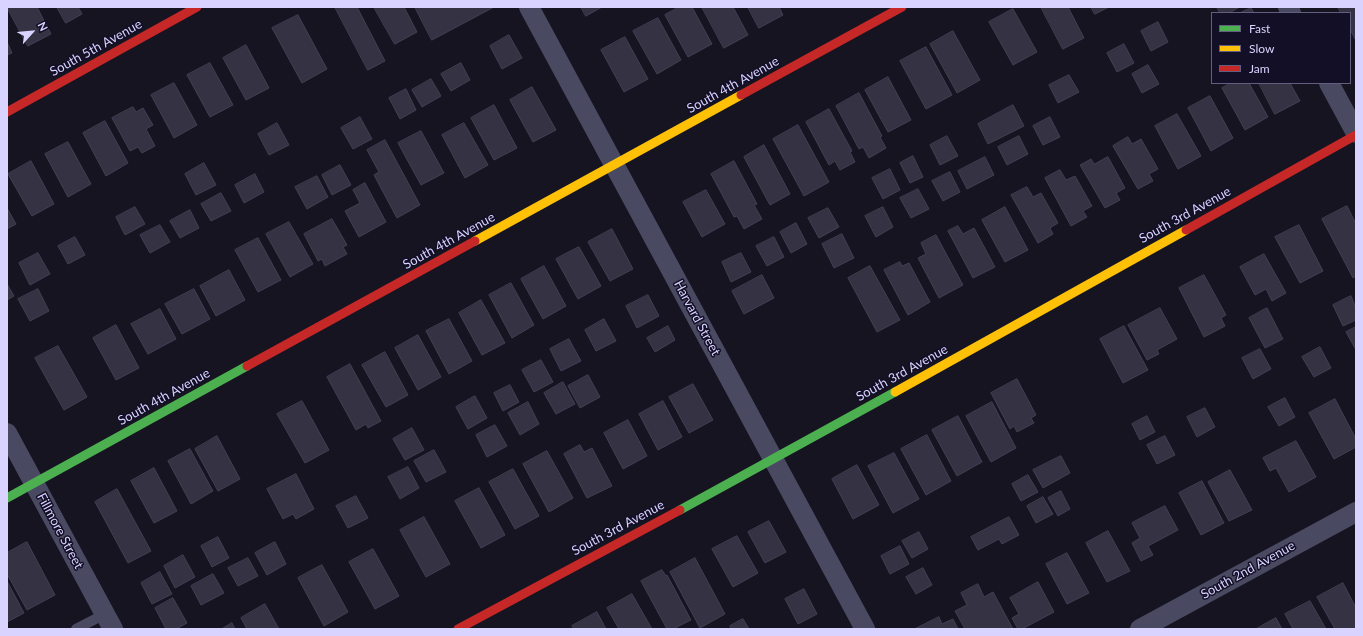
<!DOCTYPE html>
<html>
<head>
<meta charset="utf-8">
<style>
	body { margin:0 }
	#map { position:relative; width:1363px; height:636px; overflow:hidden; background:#161421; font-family:Lato,sans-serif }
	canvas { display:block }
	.frame { position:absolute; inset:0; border:8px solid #d9d4ff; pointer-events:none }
	.legend { position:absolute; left:1211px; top:12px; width:140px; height:72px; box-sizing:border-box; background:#130f26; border:1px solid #625e7d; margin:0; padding:5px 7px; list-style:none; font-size:12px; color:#d9d4ff }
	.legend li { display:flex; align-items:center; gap:8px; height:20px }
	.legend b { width:20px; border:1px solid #625e7d }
	.north { position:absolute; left:12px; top:12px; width:40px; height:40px; -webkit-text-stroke:3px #130f26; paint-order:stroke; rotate:63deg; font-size:11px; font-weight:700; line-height:16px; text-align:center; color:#d9d4ff }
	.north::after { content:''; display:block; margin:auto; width:14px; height:18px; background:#d9d4ff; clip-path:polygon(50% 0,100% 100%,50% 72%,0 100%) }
</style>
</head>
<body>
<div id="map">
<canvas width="1363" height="636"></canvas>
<div class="frame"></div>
<ul class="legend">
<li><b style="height:5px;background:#4caf50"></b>Fast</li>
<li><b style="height:5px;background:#ffc107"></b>Slow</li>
<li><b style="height:5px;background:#c62828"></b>Jam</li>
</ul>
<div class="north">N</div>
</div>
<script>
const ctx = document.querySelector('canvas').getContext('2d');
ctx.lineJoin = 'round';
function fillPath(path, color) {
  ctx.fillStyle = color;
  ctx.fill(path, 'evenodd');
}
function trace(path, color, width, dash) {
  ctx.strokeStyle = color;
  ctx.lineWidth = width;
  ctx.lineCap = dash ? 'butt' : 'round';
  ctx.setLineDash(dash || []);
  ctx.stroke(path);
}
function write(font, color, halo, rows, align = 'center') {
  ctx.font = font + ' Lato,sans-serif';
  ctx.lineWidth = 3;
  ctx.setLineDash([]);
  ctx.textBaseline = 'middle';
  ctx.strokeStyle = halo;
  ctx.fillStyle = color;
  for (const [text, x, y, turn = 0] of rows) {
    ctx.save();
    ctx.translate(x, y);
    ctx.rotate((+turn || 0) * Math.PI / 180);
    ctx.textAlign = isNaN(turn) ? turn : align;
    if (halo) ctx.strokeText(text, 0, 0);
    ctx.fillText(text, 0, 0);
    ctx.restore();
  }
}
const building = new Path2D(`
	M7 7H37L51 34 28 46Z
	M57 7H78L82 14 66 23Z
	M335 7H357L385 61 368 70Z
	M374 7H404L417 32 395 44Z
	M415 7H494L432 40Z
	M581 7H602L586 16Z
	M679 7H692L712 44 688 57 665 15Z
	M702 7H733L748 35 724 48Z
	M748 7H779L783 15 759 28Z
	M1041 7H1068L1084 38 1063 49Z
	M1091 7H1109L1095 14Z
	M1217 7H1238V8L1229 13H1220Z
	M1338 7H1356V41L1350 29V13H1341Z
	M1251 8 1254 13H1240Z
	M1013 9 1037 52 1013 65 989 22Z
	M298 15 327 69 302 83 272 28Z
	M658 18 681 60 657 74 633 31Z
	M1158 22 1168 42 1151 51 1141 31Z
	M953 31 980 80 957 93 930 44Z
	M509 35 522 58 502 69 490 46Z
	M625 37 648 79 624 92 601 50Z
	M7 42 12 53 7 55Z
	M1124 44 1134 63 1117 72 1107 53Z
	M246 45 269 88 246 100 223 58Z
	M926 47 952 95 926 109 900 61Z
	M210 63 233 105 210 117 187 75Z
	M461 63 470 80 451 91 441 74Z
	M1148 65 1159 84 1142 93 1132 74Z
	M1069 75 1079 92 1058 103 1049 85Z
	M888 77 911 120 888 132 865 90Z
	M431 79 441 96 422 107 412 90Z
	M174 83 197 125 174 138 151 95Z
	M1231 83H1249L1268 117 1245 130 1222 88Z
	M1259 83H1290L1300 101 1275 114Z
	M532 87 556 130 533 142 510 100Z
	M406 89 416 110 400 119 389 98Z
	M859 93 882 136 880 137 886 148 869 158 863 147 859 149 836 106Z
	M1210 96 1233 138 1211 151 1188 108Z
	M494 105 517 148 494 160 471 118Z
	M1013 105 1024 126 988 144 978 124Z
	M133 107 136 112 143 108 153 125 146 129 155 146 142 153 138 147 130 151 112 118Z
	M829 109 852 151 850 152 855 162 840 170 835 161 829 165 806 122Z
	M1177 114 1201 156 1178 169 1155 126Z
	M360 117 372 139 353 149 341 128Z
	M1050 117 1060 137 1043 145 1033 126Z
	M105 121 128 163 106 176 83 133Z
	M277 123 289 145 269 155 258 134Z
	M464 123 488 165 465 178 442 135Z
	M798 125 829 182 804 196 773 139Z
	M421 131 444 173 421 185 398 143Z
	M947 136 958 156 940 165 930 145Z
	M1019 136 1028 154 1007 165 998 147Z
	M1128 137 1132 144 1141 139 1158 169 1149 174 1153 181 1138 189 1113 146Z
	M385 140 420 205 397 218 374 175 379 172 367 150Z
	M68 142 91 184 68 197 45 154Z
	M764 145 790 194 770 205 744 157Z
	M913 156 923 177 910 183 900 163Z
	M985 157 994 175 967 189 958 171Z
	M1108 157 1125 188 1116 193 1120 200 1105 208 1080 165 1091 159 1094 164Z
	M31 161 54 204 32 216 8 174Z
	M734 161 757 204 754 205 762 219 744 229 737 216 734 217 711 174Z
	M204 163 216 185 196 195 185 174Z
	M340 165 351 185 332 195 322 175Z
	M890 169 900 190 883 199 872 178Z
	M1060 170 1066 180 1075 176 1092 206 1083 211 1087 217 1071 226 1045 178Z
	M950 172 960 192 943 201 932 181Z
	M255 174 264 192 244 203 235 185Z
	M317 176 328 197 307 209 295 187Z
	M365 183 386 222 359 237 345 211 360 203 353 190Z
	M1027 187 1033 197 1041 193 1058 223 1050 228 1053 234 1038 243 1011 195Z
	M918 189 929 209 911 218 900 198Z
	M706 190 725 224 702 237 683 202Z
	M221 193 231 211 211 221 201 204Z
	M1347 206 1356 224V276L1353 278 1322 219Z
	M135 207 145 224 125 235 116 217Z
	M883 207 893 227 876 237 865 216Z
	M1005 207 1028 250 1005 262 982 220Z
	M7 208 16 224 7 229Z
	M828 208 839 227 819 238 808 218Z
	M190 210 199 228 180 238 170 221Z
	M332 219 347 245 343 247 347 254 325 266 322 259 318 261 304 234Z
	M289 222 313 264 290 277 266 234Z
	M796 223 807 244 791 253 780 232Z
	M160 225 170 242 150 253 140 235Z
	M1299 225 1323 271 1300 283 1275 237Z
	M958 226 963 234 974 228 995 267 973 278 948 231Z
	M612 229 633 269 610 281 588 242Z
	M842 234 854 258 834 268 822 244Z
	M936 235 963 285 939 298 918 258 926 254 921 243Z
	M75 237 85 255 68 264 58 246Z
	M774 237 784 257 767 266 756 246Z
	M258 238 281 280 258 292 235 250Z
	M579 247 601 286 578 299 556 259Z
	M38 253 50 274 30 285 19 263Z
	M741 253 751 272 731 282 722 262Z
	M1264 254 1286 293 1272 301 1266 289 1255 295 1240 267Z
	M900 262 902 266 909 263 930 302 908 315 884 270Z
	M544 266 566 306 543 319 521 279Z
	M870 266 900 320 877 332 848 278Z
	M229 270 245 300 216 316 200 286Z
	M762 275 774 298 744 314 732 291Z
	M1204 275 1226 315 1221 318 1225 326 1204 337 1179 288Z
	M511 283 534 325 512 338 489 295Z
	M7 284 14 296 7 300Z
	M38 289 49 311 30 321 18 299Z
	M194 289 210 319 182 334 165 304Z
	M648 295 659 316 637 328 626 306Z
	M1351 296 1356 308V320L1343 326 1333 305Z
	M481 300 505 343 482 355 459 313Z
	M1160 308 1177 339 1157 350 1159 354 1147 360 1128 325Z
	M1267 308 1283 339 1265 348 1249 318Z
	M160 309 176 339 148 354 131 324Z
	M449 319 472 361 449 374 426 331Z
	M604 319 616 341 596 351 585 330Z
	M116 325 139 368 116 380 93 338Z
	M668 326 675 340 655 352 647 338Z
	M1124 326 1148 370 1123 383 1100 339Z
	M1356 327V350L1346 332Z
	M418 335 441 377 418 390 395 348Z
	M569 339 581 361 561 371 550 349Z
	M58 346 87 397 64 410 35 358Z
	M1320 347 1331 368 1314 377 1302 357Z
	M1260 349 1271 369 1253 379 1242 358Z
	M385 352 408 395 386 407 362 365Z
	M541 360 553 382 534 392 522 370Z
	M350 364 381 421 368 428 366 424 356 430 327 377Z
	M588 375 600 397 580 408 568 386Z
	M1017 379 1036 415 1031 418 1034 423 1017 432 1014 426 1010 429 991 393Z
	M563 382 575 404 556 414 544 393Z
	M693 384 713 420 689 433 669 397Z
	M510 385 519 402 503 411 494 393Z
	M475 396 487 418 468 429 456 407Z
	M1285 398 1295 417 1279 426 1268 407Z
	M1335 399 1356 439V447L1334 459 1309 413Z
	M302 401 329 450 305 463 277 414Z
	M663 401 682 437 658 450 639 414Z
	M528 402 539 424 520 435 508 413Z
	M992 402 1016 448 991 462 966 416Z
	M1205 408 1215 427 1197 437 1187 417Z
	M958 416 982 462 957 476 932 430Z
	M1147 416 1155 432 1140 440 1132 424Z
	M628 420 647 456 623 469 604 433Z
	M495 425 507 446 487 457 476 435Z
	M412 428 424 450 405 460 393 439Z
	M927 435 951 481 926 495 901 449Z
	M217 436 240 479 218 491 195 449Z
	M1165 436 1175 455 1157 464 1147 445Z
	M1296 441 1316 477 1289 492 1276 468 1270 471 1263 458Z
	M580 445 584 452 592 448 612 486 587 498 564 454Z
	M190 449 213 491 191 504 168 461Z
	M434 450 446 472 426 482 414 461Z
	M547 451 573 498 549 512 523 464Z
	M894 453 919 499 893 513 868 466Z
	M1061 456 1070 473 1043 488 1033 470Z
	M857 465 879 505 853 519 832 479Z
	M408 467 419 488 400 499 388 477Z
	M154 468 177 511 154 523 131 481Z
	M513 469 539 516 515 529 489 482Z
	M1230 470 1252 510 1229 521 1208 482Z
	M296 474 314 509 296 519 293 514 283 519 267 489Z
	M1028 475 1038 492 1021 501 1012 484Z
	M1202 481 1224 523 1201 535 1179 493Z
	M479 488 505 535 481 548 455 501Z
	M117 489 151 551 128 563 95 502Z
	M1061 491 1070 509 1058 516 1048 498Z
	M356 496 368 518 348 528 336 506Z
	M1043 497 1053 514 1036 523 1027 506Z
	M1165 506 1178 530 1148 546 1153 555 1141 561 1132 543 1140 538 1132 523Z
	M424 517 450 564 426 577 400 530Z
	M1009 517 1019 535 1002 544 999 539 978 550 971 537Z
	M769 521 786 552 765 563 748 532Z
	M1108 531 1130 571 1107 582 1086 543Z
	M919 532 928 549 912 558 902 541Z
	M737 536 758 573 733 587 712 549Z
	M218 537 229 558 212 567 201 546Z
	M27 542 55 595 27 610 7 574V553Z
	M275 542 286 564 267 575 255 553Z
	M900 546 909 564 890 574 881 556Z
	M373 549 399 596 375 609 349 562Z
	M1067 553 1089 593 1067 604 1046 564Z
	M183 555 195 577 175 588 164 566Z
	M248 558 258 576 238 586 228 568Z
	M695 558 725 614 700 628 670 572Z
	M322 565 348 612 324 626 298 578Z
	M923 568 932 585 916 594 906 577Z
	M662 570 666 576 667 575 691 620 673 629H667L641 581Z
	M160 572 172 594 152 604 141 583Z
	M213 574 224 593 201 605 191 586Z
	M7 581 24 613 7 622Z
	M1038 582 1054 612 1022 629H1018L1012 618 1019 614 1010 598Z
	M1343 583 1356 608V629H1335L1317 597Z
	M978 584 984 597 993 592 1013 629H965L955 611 967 605 961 593Z
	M804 589 817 614 798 624 785 599Z
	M632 594 652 629H619L607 608Z
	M173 598 187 623 176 629H166L155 608Z
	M1310 601 1326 629H1293L1285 614Z
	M265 604 279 629H247L241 618Z
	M597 612 606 629H574L572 626Z
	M939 617 942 624 953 619 958 629H915Z
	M1276 618 1282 629H1256Z
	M743 619 749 629H731L730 626Z
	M232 623 235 629H222Z`);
fillPath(building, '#343243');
trace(building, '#433f54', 1);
trace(new Path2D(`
	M76 629 105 614`), '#4a4962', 10);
trace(new Path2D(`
	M529 7 865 629
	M1288 7 1291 13
	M1329 83 1356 133
	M7 433 113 629
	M1140 629 1356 512`), '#4a4962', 20);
trace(new Path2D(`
	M7 498 247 366
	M680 510 895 392`), '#4caf50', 9);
trace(new Path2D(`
	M475 241 741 95
	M895 392 1186 230`), '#ffc107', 9);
trace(new Path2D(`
	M741 95 902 7
	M7 112 197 7
	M1186 230 1356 135
	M247 366 475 241
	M458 629 680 510`), '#c62828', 9);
write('13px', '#d9d4ff', '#130f26', [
	["South 5th Avenue",96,48,-29],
	["South 4th Avenue",733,85,-29],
	["South 3rd Avenue",1185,215,-29],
	["South 4th Avenue",449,241,-29],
	["Harvard Street",697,318,62],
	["South 3rd Avenue",902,373,-29],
	["South 4th Avenue",164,397,-29],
	["South 3rd Avenue",618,528,-28],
	["Fillmore Street",60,531,62],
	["South 2nd Avenue",1248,570,-29]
]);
</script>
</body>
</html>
